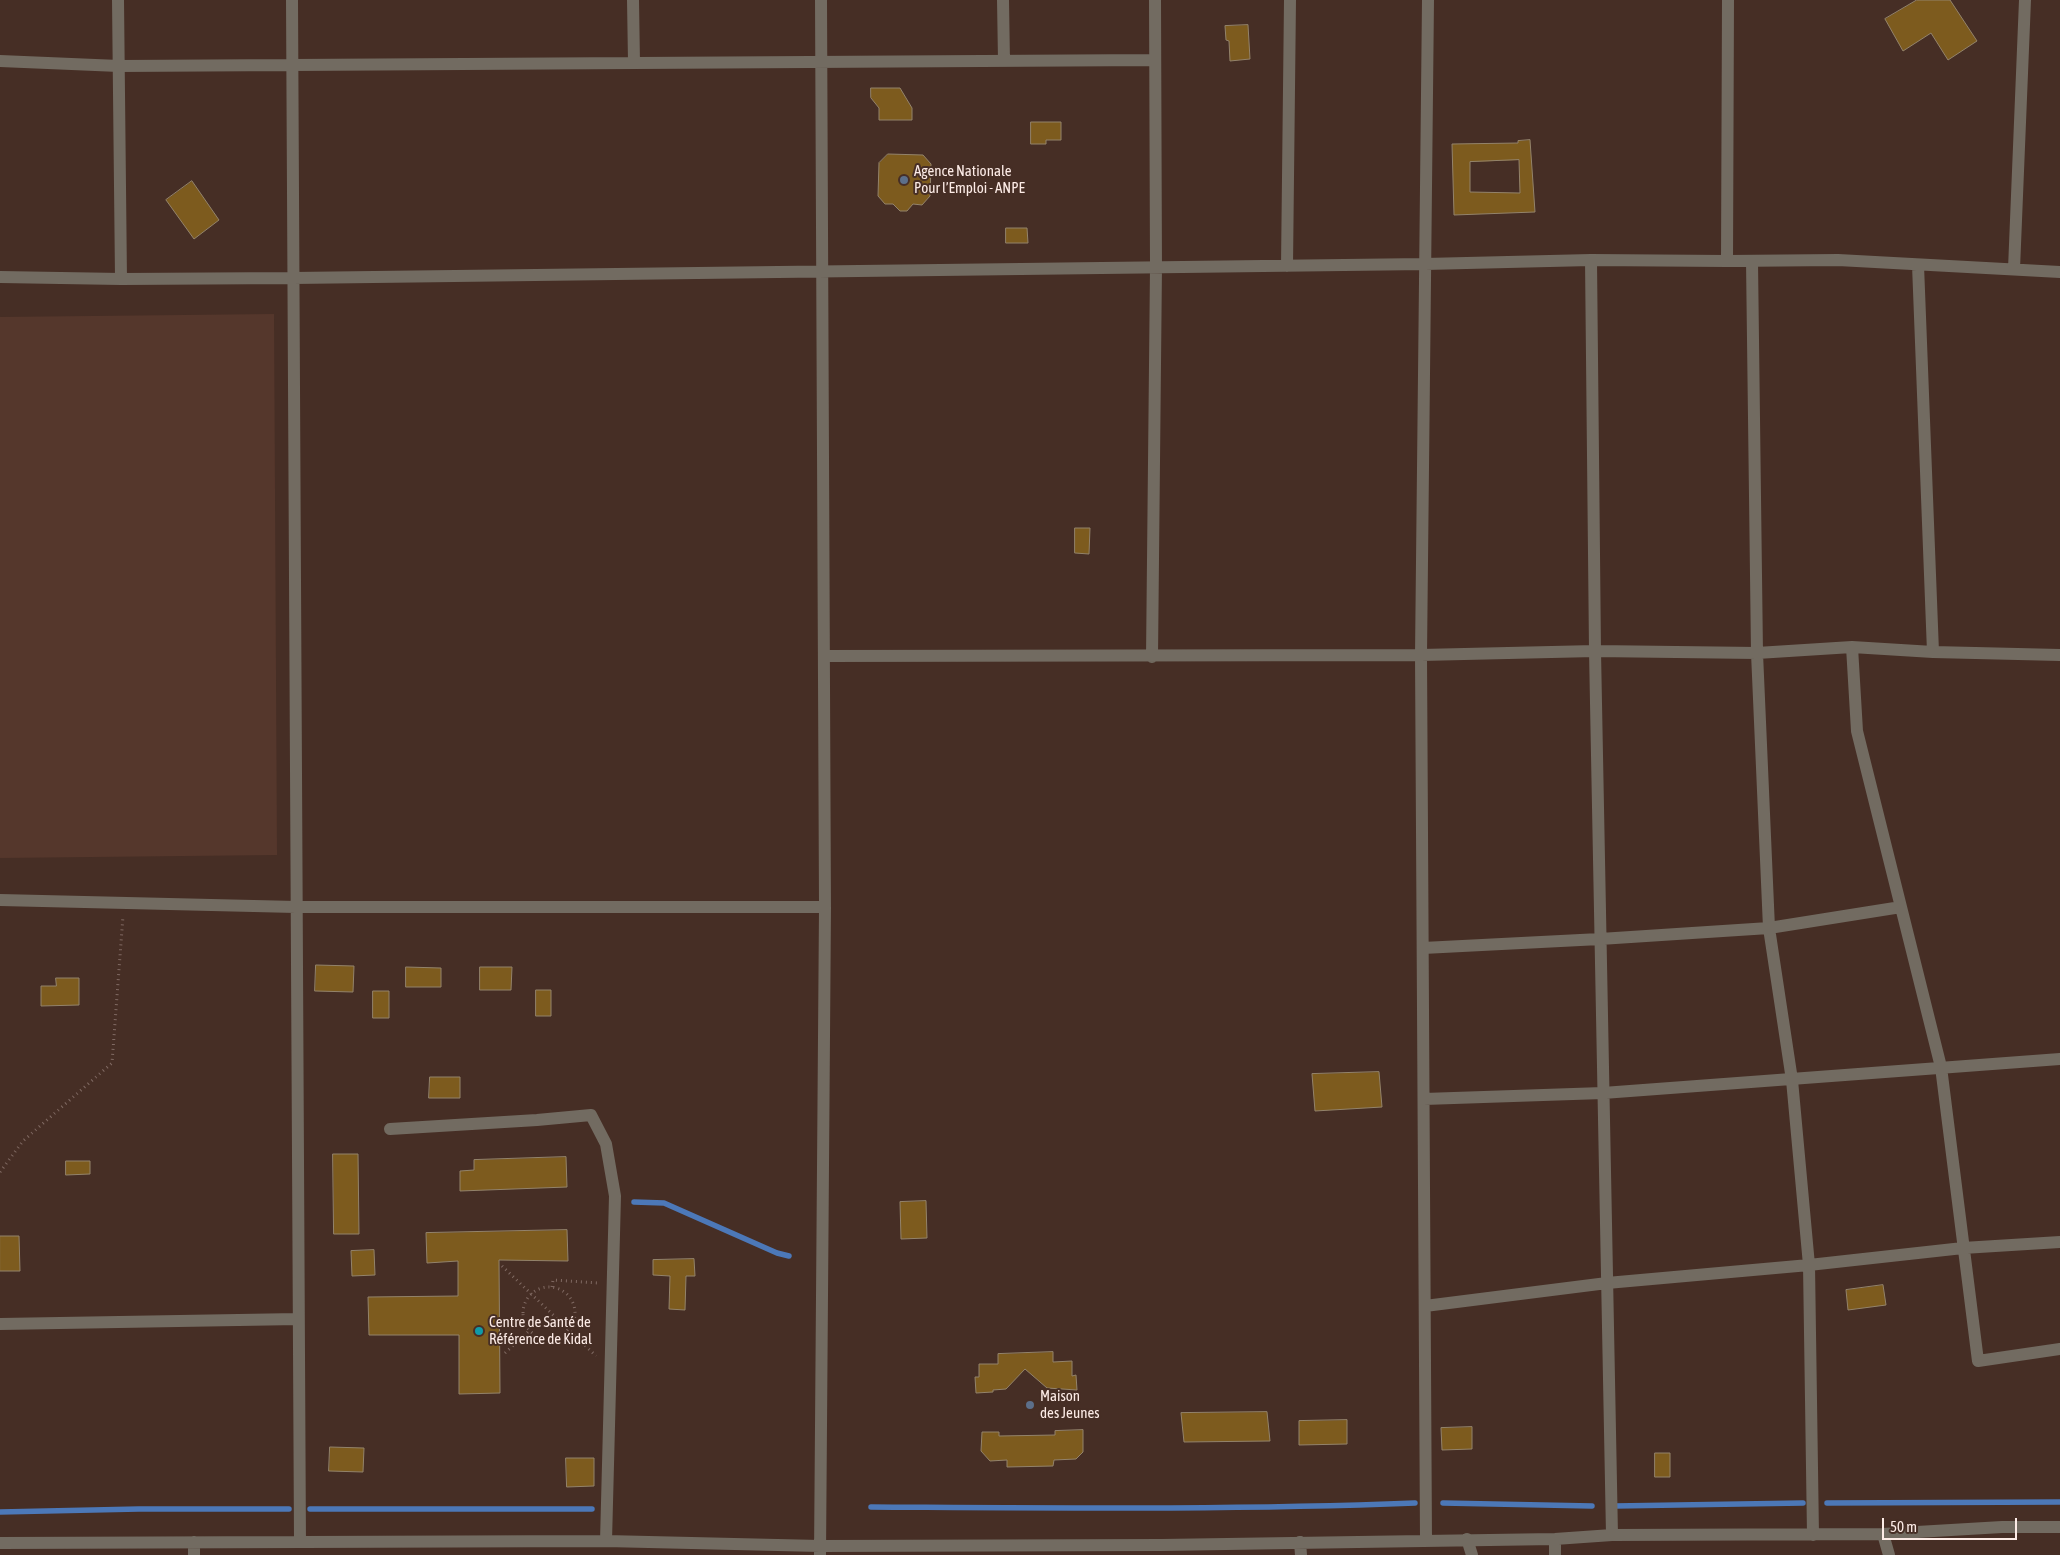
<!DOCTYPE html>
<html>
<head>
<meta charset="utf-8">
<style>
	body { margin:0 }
	#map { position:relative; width:2060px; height:1555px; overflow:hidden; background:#462e25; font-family:"Asap Condensed",sans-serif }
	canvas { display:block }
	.scale { position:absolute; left:1882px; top:1518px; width:135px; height:22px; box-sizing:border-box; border:2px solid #fcebe6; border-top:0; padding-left:6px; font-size:15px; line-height:18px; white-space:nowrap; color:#fcebe6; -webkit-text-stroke:4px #462e25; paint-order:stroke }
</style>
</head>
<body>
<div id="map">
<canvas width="2060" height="1555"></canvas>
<div class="scale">50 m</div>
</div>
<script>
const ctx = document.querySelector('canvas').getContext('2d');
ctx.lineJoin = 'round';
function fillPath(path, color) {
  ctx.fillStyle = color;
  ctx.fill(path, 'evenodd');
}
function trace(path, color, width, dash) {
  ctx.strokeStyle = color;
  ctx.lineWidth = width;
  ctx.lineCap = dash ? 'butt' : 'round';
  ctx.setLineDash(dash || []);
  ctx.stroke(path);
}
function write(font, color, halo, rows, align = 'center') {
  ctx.font = font + ' "Asap Condensed",sans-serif';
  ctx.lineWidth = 4;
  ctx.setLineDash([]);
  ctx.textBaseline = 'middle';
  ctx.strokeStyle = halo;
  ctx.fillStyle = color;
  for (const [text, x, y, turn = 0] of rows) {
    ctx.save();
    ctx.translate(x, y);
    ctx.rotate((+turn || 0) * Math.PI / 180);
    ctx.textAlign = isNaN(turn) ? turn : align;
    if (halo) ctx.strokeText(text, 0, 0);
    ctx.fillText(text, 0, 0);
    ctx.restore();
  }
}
fillPath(new Path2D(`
	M274 314 277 855 0 858V317Z`), '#55372c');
trace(new Path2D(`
	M634 1202 664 1203 777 1253 789 1256
	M1443 1503 1592 1506
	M1827 1503 2060 1502
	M1615 1506 1803 1503
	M871 1507C1053 1508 1234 1510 1415 1503
	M310 1509H592
	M0 1512 139 1509H289`), '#4c78b8', 5.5);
const building = new Path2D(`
	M1917 0H1950L1977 41 1948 60 1931 33 1903 51 1885 19Z
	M1248 25 1250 59 1230 61 1229 41 1226 40 1225 26Z
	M871 88H900L912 108V120H879V108L871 98Z
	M1031 122H1061V140H1046V144H1031Z
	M1530 140 1535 212 1454 215 1452 144 1518 143V141ZM1519 160 1520 193 1470 192V162Z
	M888 154 923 155 931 164 930 196 922 205 913 204 907 211H900L893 204H885L878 196 879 163Z
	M192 181 219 220 194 239 166 200Z
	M1006 228H1027L1028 243H1006Z
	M1075 528H1090L1089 554 1075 553Z
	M316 965 354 966 353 992 315 991Z
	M406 967 441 968V987H406Z
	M480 967H512L511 990H480Z
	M56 978H79V1005L41 1006V986H56Z
	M536 990H551V1016H536Z
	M373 991H389V1018H373Z
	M1379 1072 1382 1107 1315 1111 1312 1074Z
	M430 1077H460V1098H429Z
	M333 1154H358L359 1234H334Z
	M566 1157 567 1187 460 1191V1171L474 1170V1160Z
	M66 1161H90V1174L66 1175Z
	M926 1201 927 1238 901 1239 900 1202Z
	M567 1230 568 1261 499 1260 500 1393 459 1394V1335H369L368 1297 458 1296V1261L427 1263 426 1233Z
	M0 1236H19L20 1271H0Z
	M374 1250 375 1275 352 1276 351 1251Z
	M694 1259 695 1276H686L685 1310 669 1309 670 1276 653 1275V1260Z
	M1883 1285 1886 1305 1848 1310 1846 1290Z
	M1053 1352V1362L1072 1361V1376L1076 1375 1077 1390 1047 1388 1025 1369 1006 1389 993 1390V1392L976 1393 975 1377H979V1364H998V1354Z
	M1267 1412 1270 1441 1184 1442 1181 1413Z
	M1347 1420V1444L1299 1445V1421Z
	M1472 1427V1449L1442 1450 1441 1428Z
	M1083 1430V1452L1076 1459 1054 1460 1053 1466 1007 1467V1460L990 1461 981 1451 982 1432H999V1436L1055 1435V1431Z
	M330 1447 364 1448 363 1472 329 1471Z
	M1655 1453H1670V1477H1655Z
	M566 1458H594V1486L567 1487Z`);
fillPath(building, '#7d5b1e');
trace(building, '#93836b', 1);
trace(new Path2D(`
	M0 1172 23 1141 112 1063 123 916
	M502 1266 596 1356
	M523 1313a26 26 0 1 1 52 0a26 26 0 1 1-52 0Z
	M552 1287 553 1280 598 1283
	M505 1353 530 1330`), '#806a63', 3, [1, 4]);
trace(new Path2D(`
	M118 0 121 279
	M292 0 300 1541
	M633 0 634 62
	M1003 0 1004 61
	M0 61 119 66 1155 60
	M1591 260 1595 651 1612 1535
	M1727 261 1728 0
	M1752 261 1757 653 1769 928 1792 1080 1809 1265 1813 1535
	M1918 265 1933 652
	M1287 266 1290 0
	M2014 269 2025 0
	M0 277 121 279 293 278 1425 264 1591 260 1727 261 1838 260 2060 272
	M1852 647 1857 731 1941 1067 1978 1361 2060 1349
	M824 656 1421 655 1595 651 1757 653 1852 647 1933 652 2060 655
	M1152 657 1156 267 1155 0
	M0 900 296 907H825
	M1423 948 1600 939 1769 928 1901 907
	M1424 1099 1603 1093 2060 1059
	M390 1129 537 1120 591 1115 606 1144 615 1196 606 1541
	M1425 1306 1607 1283 1809 1265 1963 1248 2060 1242
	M0 1324 298 1319
	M1883 1534 1889 1555
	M1467 1539 1472 1555
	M1555 1539V1555
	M1426 1540 1421 655 1428 0
	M1300 1542 1301 1555
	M0 1543 606 1541 820 1546 1161 1545 1555 1539 1612 1535 1883 1534 2002 1527H2060
	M194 1555V1542
	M820 1555 825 907 821 0`), '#726b61', 12);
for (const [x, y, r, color] of [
	[904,180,5,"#5c6f8a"],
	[479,1331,5,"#0f9aa8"],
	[1030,1405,5,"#5c6f8a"]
]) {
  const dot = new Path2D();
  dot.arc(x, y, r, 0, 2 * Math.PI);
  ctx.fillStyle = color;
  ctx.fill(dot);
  trace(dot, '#462e25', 2);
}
write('15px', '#fcebe6', '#462e25', [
	["Agence Nationale",914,171],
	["Pour l’Emploi - ANPE",914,188],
	["Centre de Santé de",489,1322],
	["Référence de Kidal",489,1339],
	["Maison",1040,1396],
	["des Jeunes",1040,1413]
], 'left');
</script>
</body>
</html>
